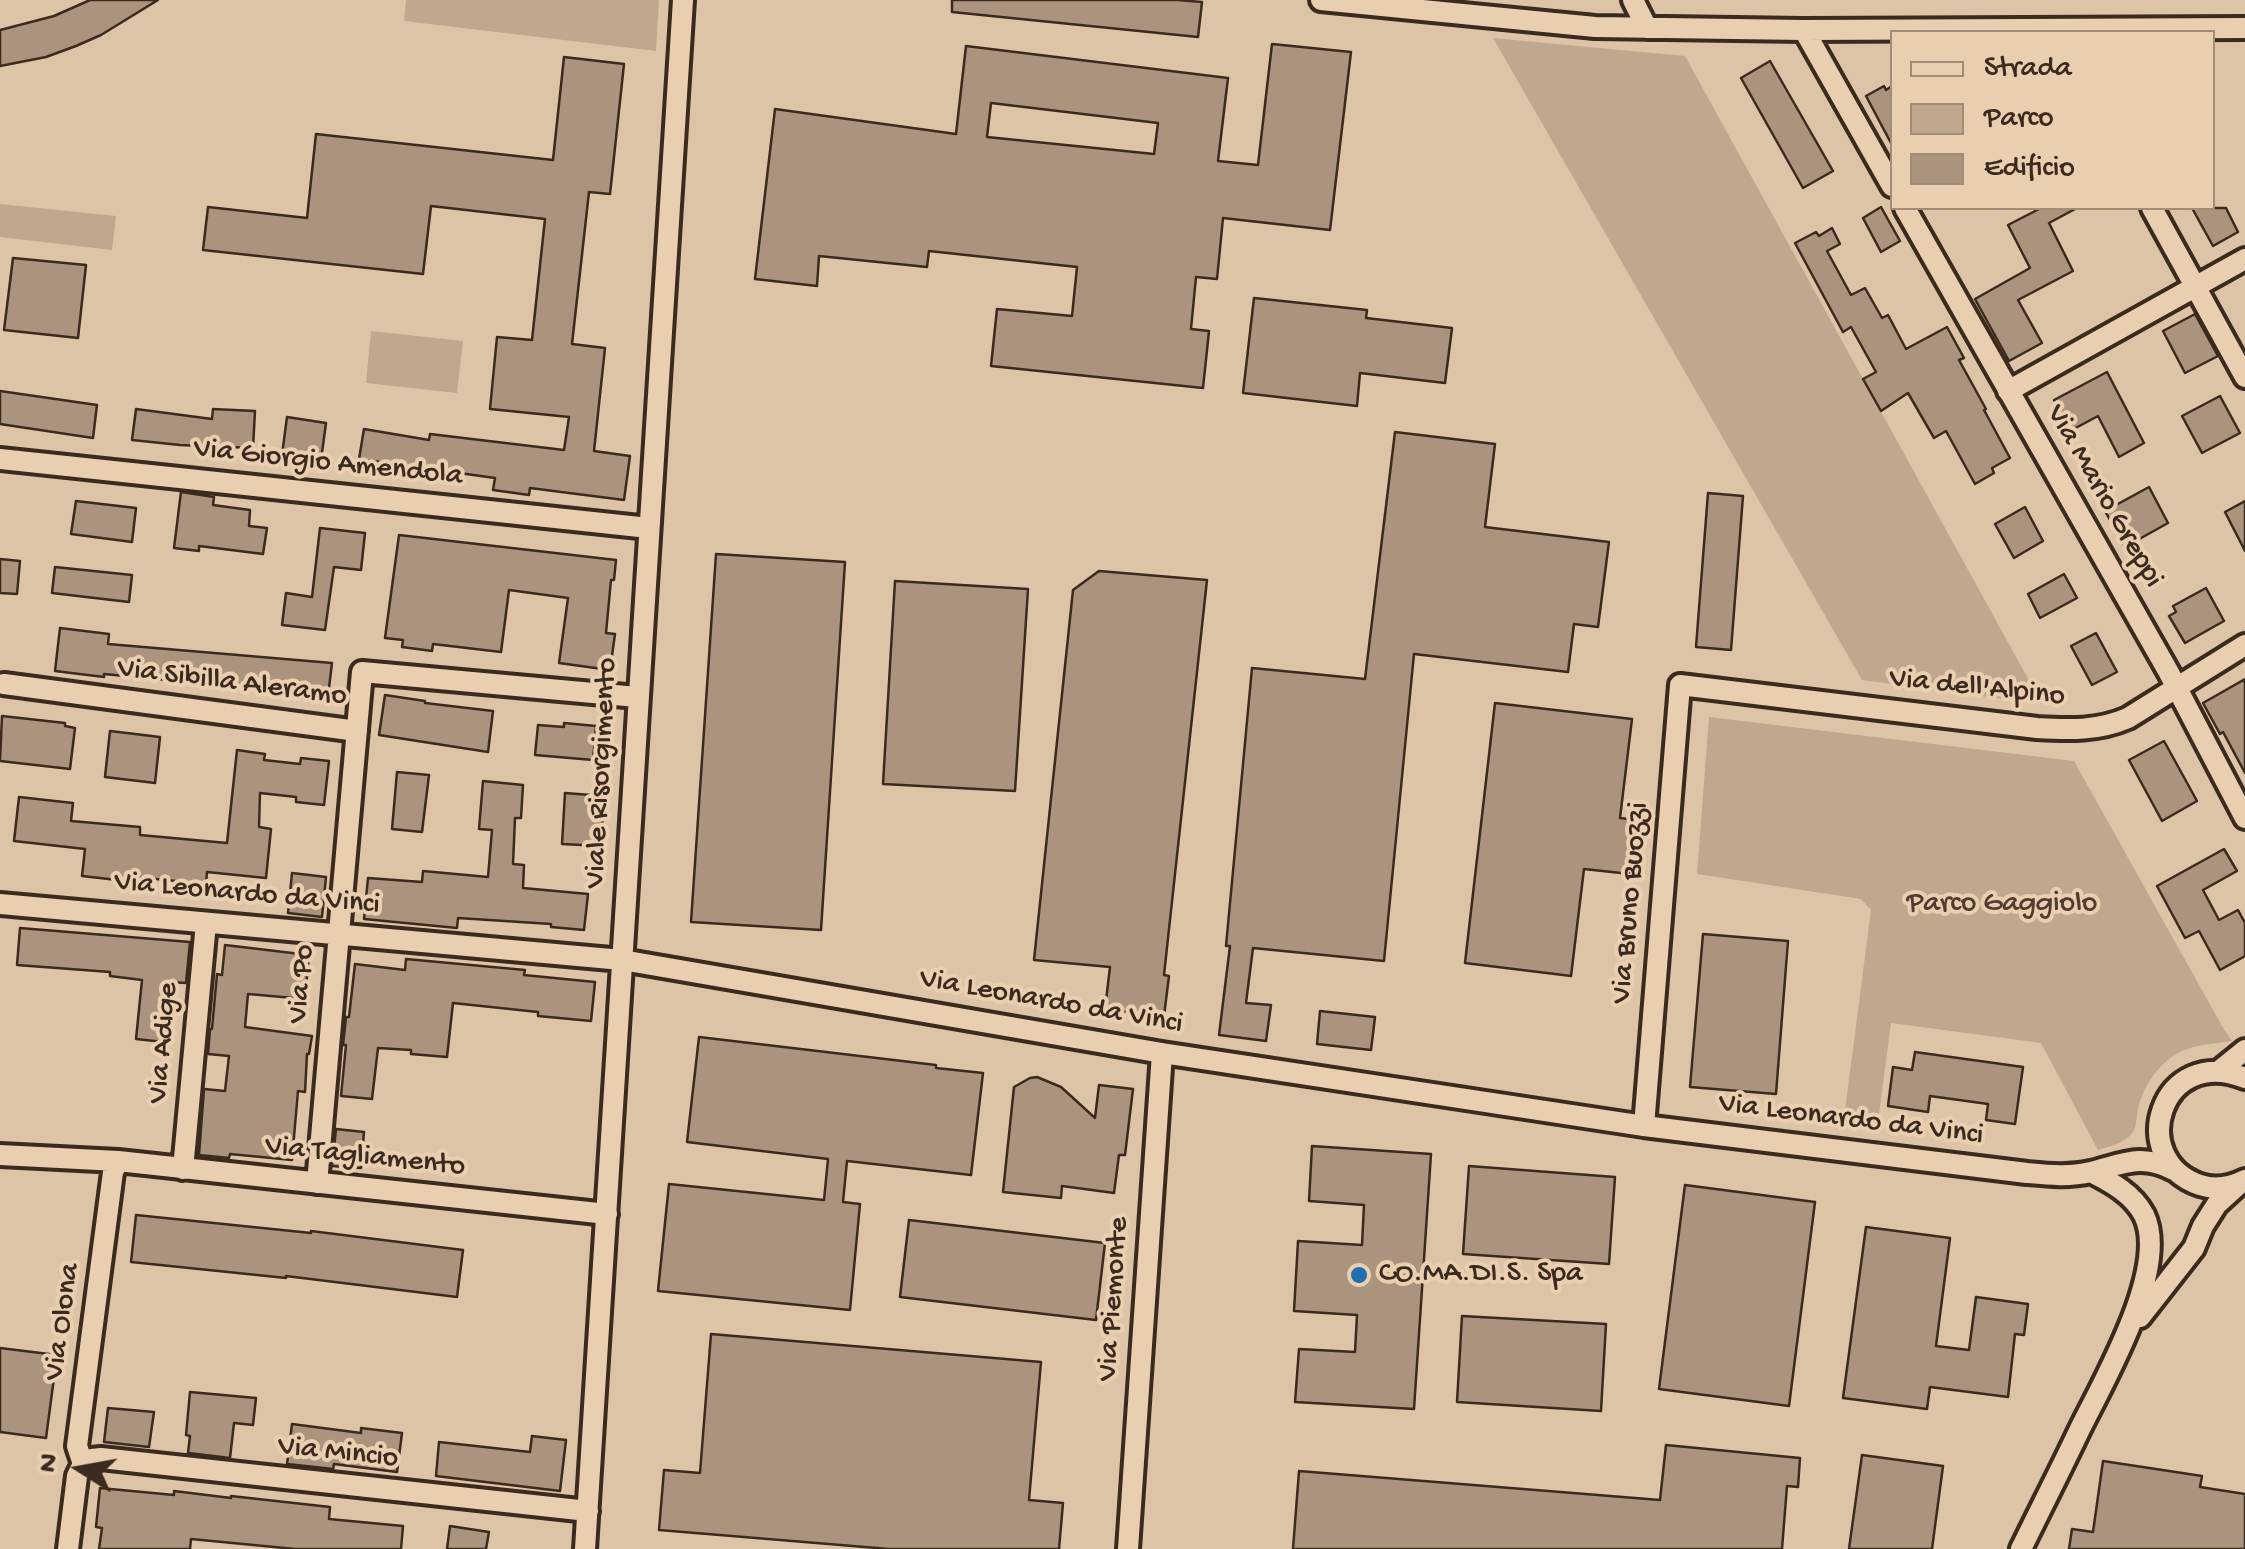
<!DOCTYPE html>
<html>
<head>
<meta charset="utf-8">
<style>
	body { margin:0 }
	#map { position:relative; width:2245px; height:1549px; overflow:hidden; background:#dec4a7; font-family:"Gochi Hand",sans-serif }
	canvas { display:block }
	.legend { position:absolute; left:1890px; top:30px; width:325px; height:180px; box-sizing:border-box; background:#e9ceb0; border:2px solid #a38c76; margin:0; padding:12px 18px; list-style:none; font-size:30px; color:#3b2a1e }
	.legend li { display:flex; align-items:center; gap:20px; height:50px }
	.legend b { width:50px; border:2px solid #a38c76 }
	.north { position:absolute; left:30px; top:1419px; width:100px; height:100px; -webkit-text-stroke:8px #e9ceb0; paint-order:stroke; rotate:281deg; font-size:28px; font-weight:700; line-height:40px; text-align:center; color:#3b2a1e }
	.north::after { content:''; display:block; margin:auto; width:35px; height:45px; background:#3b2a1e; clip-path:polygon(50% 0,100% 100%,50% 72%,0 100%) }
</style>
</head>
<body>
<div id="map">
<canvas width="2245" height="1549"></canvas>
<ul class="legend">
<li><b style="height:12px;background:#e9ceb0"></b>Strada</li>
<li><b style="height:28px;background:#c0a88e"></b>Parco</li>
<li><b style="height:28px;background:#ab947d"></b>Edificio</li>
</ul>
<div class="north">N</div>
</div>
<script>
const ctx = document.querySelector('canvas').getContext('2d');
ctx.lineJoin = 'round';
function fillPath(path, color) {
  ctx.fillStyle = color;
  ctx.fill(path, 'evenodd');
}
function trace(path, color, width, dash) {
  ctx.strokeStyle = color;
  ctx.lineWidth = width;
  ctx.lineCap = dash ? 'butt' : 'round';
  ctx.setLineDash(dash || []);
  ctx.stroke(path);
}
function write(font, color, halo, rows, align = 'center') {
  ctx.font = font + ' "Gochi Hand",sans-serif';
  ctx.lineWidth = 8;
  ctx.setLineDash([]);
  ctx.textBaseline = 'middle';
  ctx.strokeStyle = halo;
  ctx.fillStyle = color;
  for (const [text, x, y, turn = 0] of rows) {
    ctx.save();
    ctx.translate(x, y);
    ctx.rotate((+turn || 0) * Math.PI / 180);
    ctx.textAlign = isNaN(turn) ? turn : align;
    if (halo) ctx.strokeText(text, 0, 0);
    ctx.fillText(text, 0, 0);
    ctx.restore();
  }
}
fillPath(new Path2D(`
	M406 0H659L656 51 404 21Z
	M1493 38 1685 56 2042 704 1862 680Z
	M0 204 116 216 112 250 0 237Z
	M371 331 463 341 457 393 366 383Z
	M1709 717 2074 761 2222 1026 2232 1041C2214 1044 2195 1044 2178 1053 2158 1064 2143 1087 2138 1109 2136 1118 2137 1125 2133 1132 2125 1143 2111 1146 2098 1150L2041 1043 1891 1023 1878 1122 1844 1118 1871 910 1861 899 1697 874Z`), '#c0a88e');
const building = new Path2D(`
	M90 0H158L101 35 76 46 46 57 0 66V30L54 16Z
	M952 0H1178L1202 2 1198 37 952 12Z
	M1272 44 1351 52 1330 230 1223 218 1217 279 1196 277 1191 329 1209 331 1203 388 991 366 997 309 1072 316 1077 267 929 251 927 267 819 256 817 286 755 279 775 109 956 134 966 46 1228 78 1218 161 1258 165ZM991 103 1158 123 1154 154 987 137Z
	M564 57 624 64 610 194 589 192 572 344 605 348 594 451 630 456 624 500 530 488 529 495 493 490 495 478 359 459 364 429 429 440 430 434 564 450 569 417 490 409 497 337 532 340 545 219 431 206 423 274 203 250 208 207 307 218 316 134 553 160Z
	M1770 61 1833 171 1803 188 1741 78Z
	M1884 86 1886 90 1892 86V145L1866 96Z
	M1881 207 1900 241 1881 252 1863 218Z
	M2041 208H2077L2049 223 2073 271 2018 300 2042 343 2009 361 1975 299 2030 268 2008 225Z
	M2192 208H2226L2238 232 2213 246Z
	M1832 228 1840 244 1827 251 1851 295 1865 288 1882 318 1888 315 1906 349 1947 327 1964 358 1959 360 1986 409 1984 410 2010 458 1992 468 1994 473 1975 484 1946 431 1934 438 1908 393 1881 411 1863 379 1876 372 1851 327 1843 332 1795 243 1816 232 1819 236Z
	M13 258 86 265 78 338 4 330Z
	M1254 298 1367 310 1366 318 1452 328 1445 383 1360 373 1357 406 1243 393Z
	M2195 314 2218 356 2185 373 2163 331Z
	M2107 372 2144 443 2119 457 2098 416 2070 431 2054 400Z
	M0 391 97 405 93 438 0 424Z
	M2220 396 2240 433 2202 453 2182 416Z
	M136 409 212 419 213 409 255 411 253 448 180 445 132 440Z
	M287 417 326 423 321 460 282 455Z
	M1395 432 1495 444 1485 527 1609 542 1598 627 1574 624 1568 672 1414 654 1384 961 1253 948 1246 1003 1271 1005 1266 1041 1219 1035 1230 946H1226L1252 668 1365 679Z
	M2149 487 2168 523 2125 547 2105 511Z
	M181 492 214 497 213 505 250 510 249 526 267 528 263 554 199 546V551L174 548Z
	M1708 493 1743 496 1731 650 1696 647Z
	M76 501 136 508 132 542 71 534Z
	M2245 501V551L2225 512Z
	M2025 507 2043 541 2014 558 1995 524Z
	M320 528 365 533 361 570 334 567 325 630 282 625 286 593 312 597Z
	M399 535 616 560 614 580H611L606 633 615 634 610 670 559 663 568 598 509 590 501 652 433 644 432 651 402 647 403 640 385 638Z
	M716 554 845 562 821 930 691 922Z
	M0 559 20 561 17 594 0 593Z
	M55 567 132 575 129 602 52 593Z
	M1099 571 1207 580 1164 975 1169 976 1164 1016 1105 1009 1110 967 1034 960 1073 590Z
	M2064 574 2077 598 2040 618 2028 594Z
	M895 581 1028 589 1015 791 883 784Z
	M2206 588 2224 621 2185 643 2169 616 2176 612 2173 606Z
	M60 628 109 634 108 644 332 663 328 696 188 679V682L104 674V677L55 671Z
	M2096 633 2117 672 2092 685 2071 646Z
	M2245 679V773L2223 732 2220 734 2203 703Z
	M385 695 425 701V703L493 711 488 752 379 735Z
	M1495 703 1632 719 1620 818 1636 820 1630 874 1584 869 1571 976 1465 963Z
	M2 716 65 723V726L75 728 70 769 0 761Z
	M564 723 596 726 593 760 535 755 538 725 564 727Z
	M110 731 160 737 155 783 105 777Z
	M2164 741 2197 801 2162 821 2129 760Z
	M237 750 265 754 264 760 300 764 301 758 329 761 324 805 296 802V797L260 793 259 827 271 829 266 878 207 872 206 884 136 877 135 882 82 876 85 849 14 841 19 797 73 803 71 821 140 827V835L227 843Z
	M397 772 429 775 422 832 392 829Z
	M483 781 523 785 521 818H515L513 864 524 865 523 888 588 894 584 930 551 927V924L458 918 457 928 364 919 368 878 422 882 423 871 488 877 492 830 479 829Z
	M565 793 604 796 601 846 562 844Z
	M2224 849 2237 871 2203 890 2219 920 2238 910 2245 923V956L2220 970 2199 931 2185 938 2157 886Z
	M292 873 326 877 322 917 288 913Z
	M20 928 190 942 186 983 170 982 164 1042 136 1039 142 980 110 976V972L17 965Z
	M1703 934 1788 941 1776 1094 1690 1087Z
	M225 945 309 955 305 999 248 994 245 1027 312 1036 309 1054H307L305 1092 298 1091 292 1160 230 1154 229 1158 199 1155 204 1089 225 1091 229 1056 208 1054 210 1029H212L217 974 222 975Z
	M406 959 525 970 524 975 595 982 591 1021 538 1016V1012L453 1003 447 1057 411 1054V1050L378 1048 372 1099 341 1096 346 1045H343L346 1017H349L355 964 405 970Z
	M1320 1011 1375 1017 1371 1050 1317 1044Z
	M699 1037 936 1065V1068L983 1073 971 1175 847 1161 843 1202 860 1204 850 1310 658 1291 669 1184 824 1200 828 1159 687 1142Z
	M1915 1052 2023 1067 2015 1124 1986 1120 1988 1104 1930 1096 1928 1112 1888 1106 1893 1067 1912 1070Z
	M1037 1077 1061 1087 1095 1118 1099 1085 1133 1089 1125 1155H1119L1114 1193 1062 1186 1061 1198 1003 1192 1014 1087 1030 1078Z
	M336 1129 364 1132 361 1168 332 1166Z
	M1312 1146 1431 1154 1414 1409 1295 1402 1299 1349 1355 1352 1357 1315 1294 1311 1298 1241 1362 1245 1364 1205 1309 1201Z
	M1469 1166 1615 1177 1609 1264 1463 1254Z
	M1685 1185 1815 1202 1789 1406 1659 1389Z
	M136 1215 311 1233V1231L463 1250 457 1297 286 1276V1278L131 1262Z
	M909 1220 1105 1243 1096 1320 900 1297Z
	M1866 1227 1950 1238 1936 1346 1969 1350 1976 1297 2028 1304 2024 1335 2015 1334 2008 1397 1930 1387 1927 1409 1843 1398Z
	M1462 1316 1606 1324 1601 1411 1457 1402Z
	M711 1334 1041 1362 1029 1500 1063 1503 1059 1549H889L659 1530 664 1470 700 1473Z
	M0 1348 57 1355 46 1438 0 1432Z
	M190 1392 256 1398 253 1425 234 1423 230 1458 188 1453 190 1436 186 1435Z
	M108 1408 154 1412 149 1447 104 1442Z
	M292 1424 361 1433V1428L402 1433 397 1472 334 1464 333 1469 287 1464Z
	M532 1436 566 1440 560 1491 436 1476 439 1442 530 1452Z
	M1666 1445 1800 1458 1798 1487 1787 1486 1782 1549H1293L1299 1471 1660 1500Z
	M1862 1455 1943 1466 1932 1549H1849Z
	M2103 1461 2202 1476 2200 1487 2245 1494V1549H2069L2072 1529 2093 1532Z
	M100 1488 174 1495V1491L231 1498V1496L330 1507 329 1519 403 1526 401 1549H295L191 1539 190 1549H99L102 1528 96 1527Z
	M450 1526 489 1532 486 1549H447Z`);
fillPath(building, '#ab947d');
trace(building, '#3b2a1e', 2.5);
const street = new Path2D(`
	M1321 0 1595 27 1804 30 2245 28
	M1633 0 1647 28
	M1804 30 1892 186
	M1905 208 2168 671 2245 818
	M2152 208 2245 377
	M2008 391 2245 259
	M0 459 649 528
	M4 684 357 731
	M0 904 622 960 1162 1053 1644 1126 2027 1173C2049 1175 2069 1177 2091 1172 2123 1164 2141 1153 2174 1170
	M2219 1071 2245 1050
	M2245 1078C2161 1044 2125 1159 2200 1185 2215 1190 2231 1187 2245 1180
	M1644 1126 1680 685 2037 728C2069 730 2098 731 2128 718L2245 645
	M0 1155 118 1161 607 1214
	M183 1169 206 923
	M317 1183 362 672 637 697
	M2140 1317 2194 1248 2203 1226 2217 1204 2238 1185
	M83 1464 92 1459 101 1458 588 1511
	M68 1549 77 1476 83 1464 77 1446 113 1172 118 1161
	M585 1549 683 0
	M1128 1549 1162 1053
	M2021 1549C2040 1510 2060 1471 2079 1431 2103 1382 2170 1268 2144 1215 2133 1194 2111 1182 2091 1172`);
trace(street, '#3b2a1e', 28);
trace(street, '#e9ceb0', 20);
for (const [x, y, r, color] of [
	[1359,1275,10,"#1f6fb2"]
]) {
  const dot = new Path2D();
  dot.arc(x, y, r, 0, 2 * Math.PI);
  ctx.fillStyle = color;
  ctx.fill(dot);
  trace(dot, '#e9ceb0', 4);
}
write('30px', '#3b2a1e', '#e9ceb0', [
	["Via Giorgio Amendola",328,464,6],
	["Via Mario Greppi",2103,497,60],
	["Via Sibilla Aleramo",232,684,7],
	["Via dell'Alpino",1977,689,6],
	["Viale Risorgimento",603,773,-87],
	["Via Leonardo da Vinci",247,895,5],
	["Via Bruno Buozzi",1632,903,-85],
	["Via Po",303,984,-85],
	["Via Leonardo da Vinci",1051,1003,10],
	["Via Adige",165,1043,-85],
	["Via Leonardo da Vinci",1851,1121,7],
	["Via Tagliamento",365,1158,6],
	["Via Piemonte",1115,1299,-86],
	["Via Olona",64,1322,-82],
	["Via Mincio",338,1454,6]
]);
write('30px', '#4f3d2f', '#e9ceb0', [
	["Parco Gaggiolo",2002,905]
]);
write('30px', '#3b2a1e', '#e9ceb0', [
	["CO.MA.DI.S. Spa",1379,1275]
], 'left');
</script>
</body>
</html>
